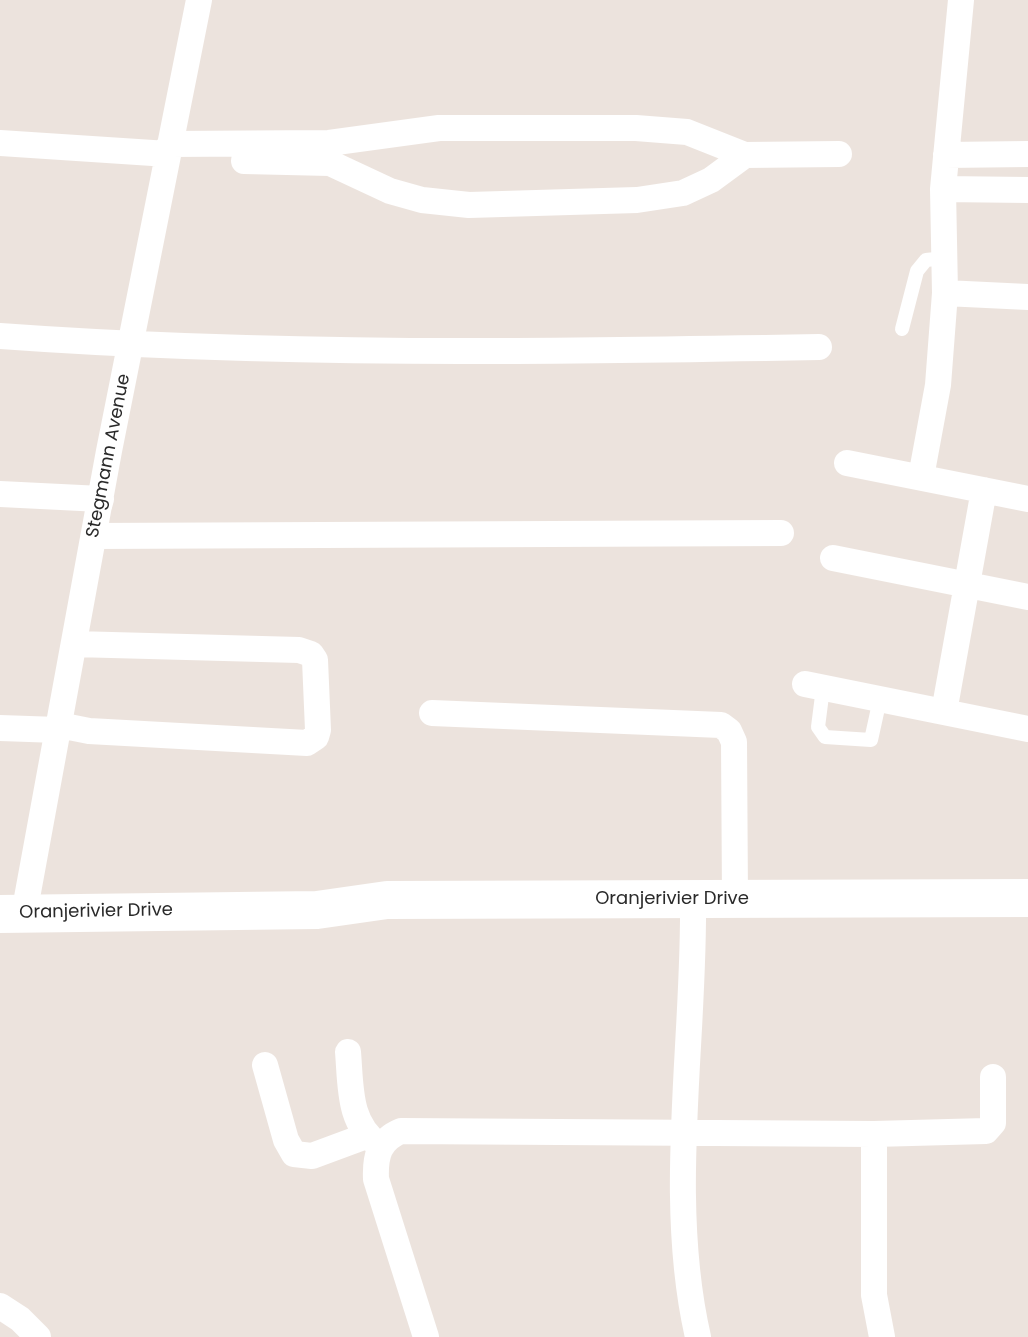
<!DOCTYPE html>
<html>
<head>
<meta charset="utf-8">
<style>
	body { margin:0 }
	canvas { display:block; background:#ece3dd }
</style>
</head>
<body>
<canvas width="1028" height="1337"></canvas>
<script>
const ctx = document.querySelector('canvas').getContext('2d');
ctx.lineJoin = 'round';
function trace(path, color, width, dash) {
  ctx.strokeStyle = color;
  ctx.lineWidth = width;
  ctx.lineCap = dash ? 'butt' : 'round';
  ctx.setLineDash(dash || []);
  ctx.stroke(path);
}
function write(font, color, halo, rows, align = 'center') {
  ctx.font = font + ' Poppins,sans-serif';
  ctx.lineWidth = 7;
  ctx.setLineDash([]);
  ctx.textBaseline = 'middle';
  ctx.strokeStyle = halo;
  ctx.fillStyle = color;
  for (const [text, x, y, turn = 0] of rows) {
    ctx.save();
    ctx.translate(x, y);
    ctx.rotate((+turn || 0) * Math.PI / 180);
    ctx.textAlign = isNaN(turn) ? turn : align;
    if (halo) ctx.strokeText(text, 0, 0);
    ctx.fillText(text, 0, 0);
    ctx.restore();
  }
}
trace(new Path2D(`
	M902 329 917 271 926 260 945 258
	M823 688 818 727 825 737 871 740 880 699`), '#fff', 14);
trace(new Path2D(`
	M0 143 168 154
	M170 144 329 143 439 128H636L687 132 745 155 839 154
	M946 155 1028 154
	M244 161 330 163 390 191 422 200 469 205 637 200 683 193 711 180 745 155
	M943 189 1028 190
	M945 293 1028 297
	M0 336C273 356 546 352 819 347
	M847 463 1028 499
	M921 477 938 385 945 293 943 189 961 0
	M0 494 101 499
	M94 536 781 533
	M833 558 1028 597
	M805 684 1028 729
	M944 712 984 490
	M432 713 721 725 729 731 734 742 735 899
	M59 725 89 731 307 743 316 737 318 730 315 660 311 654 299 650 74 644
	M0 728 58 730
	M693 899C695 1041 666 1198 698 1337
	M24 914 109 451 199 0
	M348 1052C351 1087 348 1123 379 1145
	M265 1065 286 1140 294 1154 312 1156 366 1136
	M874 1134V1295L882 1337
	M0 1306 20 1319 38 1337
	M426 1337 376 1179C375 1156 379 1140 401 1131L874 1134 986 1131 993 1123V1077`), '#fff', 26);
trace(new Path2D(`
	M0 914 317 910 387 900 1028 898`), '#fff', 38);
write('18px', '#2a2a2a', '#fff', [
	["Stegmann Avenue",109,456,-79],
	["Oranjerivier Drive",672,899],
	["Oranjerivier Drive",96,912,-1]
]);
</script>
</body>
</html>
